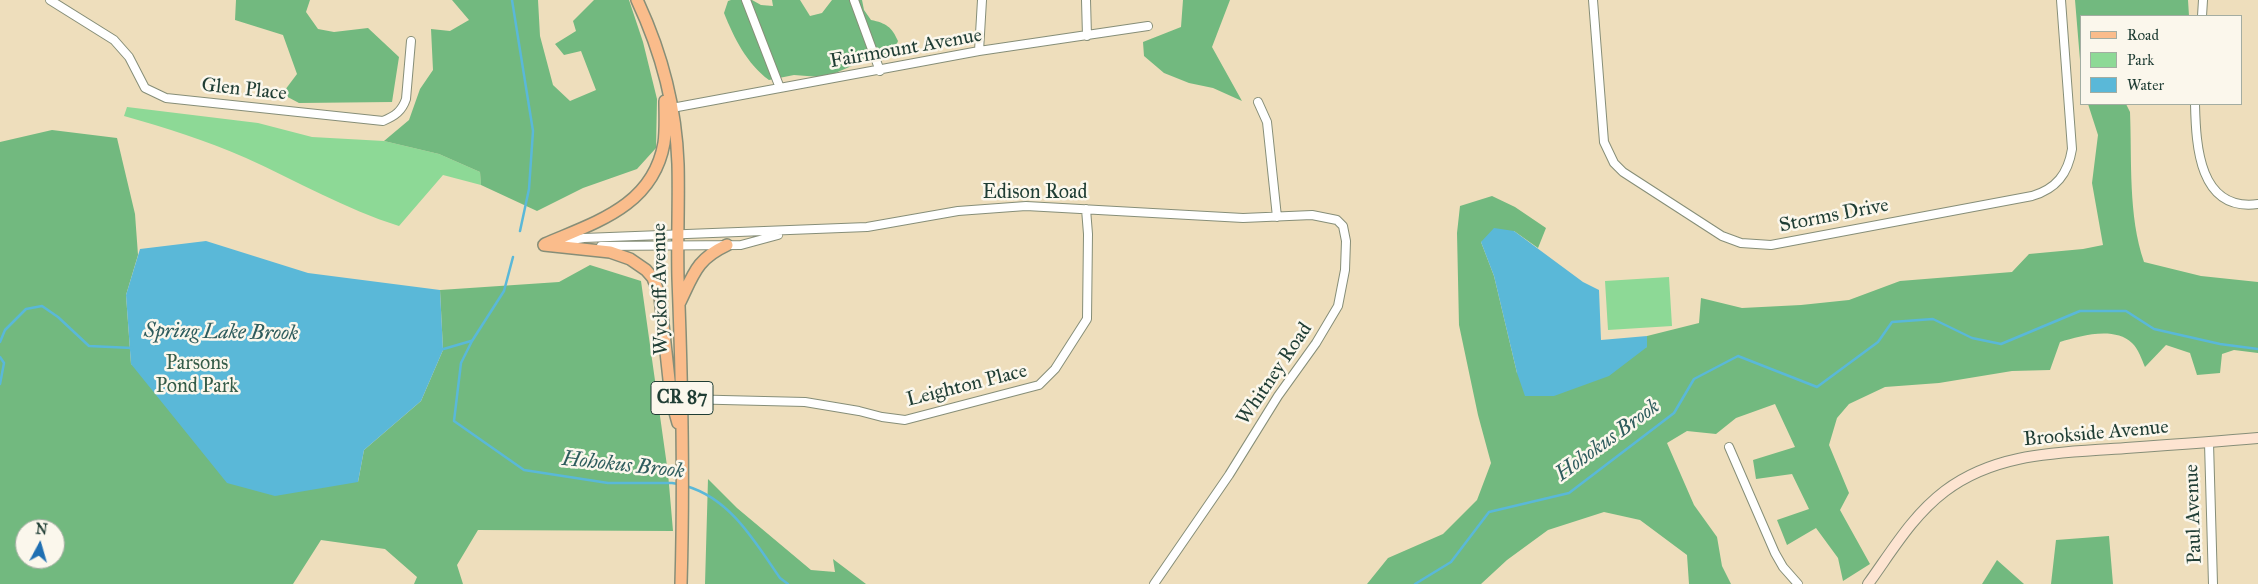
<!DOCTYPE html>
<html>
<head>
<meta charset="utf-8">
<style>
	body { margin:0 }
	#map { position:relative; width:2258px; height:584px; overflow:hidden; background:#eedebc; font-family:"IM FELL Great Primer",serif }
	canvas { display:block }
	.legend { position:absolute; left:2080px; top:15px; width:162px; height:90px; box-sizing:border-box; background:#fbf7ec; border:1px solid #a3ada2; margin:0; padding:6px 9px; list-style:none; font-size:15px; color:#1f3d34 }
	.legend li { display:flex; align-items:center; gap:10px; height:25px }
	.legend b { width:25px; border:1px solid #a3ada2 }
	.north { position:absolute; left:15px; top:519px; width:50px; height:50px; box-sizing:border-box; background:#fbf7ec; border:1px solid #a3ada2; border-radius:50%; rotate:6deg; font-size:14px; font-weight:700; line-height:20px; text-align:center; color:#1f3d34 }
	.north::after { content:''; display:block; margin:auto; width:18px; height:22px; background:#1f6fb2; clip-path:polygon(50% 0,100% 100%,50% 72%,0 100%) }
</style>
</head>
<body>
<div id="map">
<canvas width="2258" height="584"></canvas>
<ul class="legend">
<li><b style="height:6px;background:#fabc8b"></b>Road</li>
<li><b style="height:14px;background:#8dd996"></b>Park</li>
<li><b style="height:14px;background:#5ab8d8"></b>Water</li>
</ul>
<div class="north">N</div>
</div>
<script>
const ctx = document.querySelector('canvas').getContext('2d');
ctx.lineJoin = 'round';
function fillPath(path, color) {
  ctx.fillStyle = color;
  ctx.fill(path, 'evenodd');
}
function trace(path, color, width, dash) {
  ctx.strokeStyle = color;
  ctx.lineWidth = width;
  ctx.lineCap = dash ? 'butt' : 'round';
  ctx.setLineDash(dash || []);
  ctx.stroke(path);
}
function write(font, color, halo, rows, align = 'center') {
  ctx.font = font + ' "IM FELL Great Primer",serif';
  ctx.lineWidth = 5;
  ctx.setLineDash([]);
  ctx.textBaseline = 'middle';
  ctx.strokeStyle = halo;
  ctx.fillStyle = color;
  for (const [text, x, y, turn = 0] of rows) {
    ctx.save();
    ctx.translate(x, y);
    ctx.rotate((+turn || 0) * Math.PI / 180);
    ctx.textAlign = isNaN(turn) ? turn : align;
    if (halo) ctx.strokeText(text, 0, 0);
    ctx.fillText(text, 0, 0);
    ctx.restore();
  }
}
fillPath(new Path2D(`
	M127 107 258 123 312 137 384 141 439 154 480 172 481 185 443 175 399 226C345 209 297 181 246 158 205 140 166 128 124 116Z
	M1669 277 1672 326 1608 330 1605 281Z`), '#8dd996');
fillPath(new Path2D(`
	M236 0H310L306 12 318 29 334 32 368 28 399 57 392 102 299 103 282 94 297 74 283 35 235 20Z
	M452 0H538L540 36 553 85 570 101 596 90 581 51 564 55 555 44 576 31 573 21 594 0H629L643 42 657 99 656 148 637 169 583 188 537 211 481 185 480 172 439 154 384 141 409 120 420 89 433 70 431 29 450 31 469 20Z
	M731 0H752L761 5 773 6 772 0H800L810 16 822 13 832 0H862L864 10 871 20C886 23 892 27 898 41L893 53 868 59 833 74 820 77 794 75 769 80C747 64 734 38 724 13L728 1Z
	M1183 0H1230L1212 47 1242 101 1213 88 1189 83 1164 73 1144 56 1143 42 1181 27Z
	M2075 0H2188L2189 16H2082V84Z
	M2088 104H2126L2130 112C2132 161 2128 215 2144 262L2201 276 2258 282V353L2234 350 2222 354 2220 373 2197 375 2190 353 2166 345 2145 367C2142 360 2138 348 2132 343 2114 326 2080 336 2060 342L2050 370 2012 371 1939 383 1885 387 1849 404 1837 418 1829 445 1849 493 1840 510 1870 564 1843 581 1838 558 1816 528 1787 545 1777 520 1809 509 1792 474 1756 479 1753 460 1795 447 1775 404 1736 418 1716 434 1687 431 1667 443 1694 505 1717 537 1722 566 1731 584H1689L1687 555 1640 520 1604 512 1548 530 1507 560 1481 584H1367L1388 558 1443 534 1477 500 1491 463 1478 415 1459 325 1457 233 1460 206 1492 196 1515 207 1546 228 1538 248 1514 231 1481 242 1494 276 1517 373 1647 347V336L1699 323 1701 298 1742 308 1801 305 1849 300 1900 281 2012 272 2029 254 2083 249 2103 245 2092 183 2098 135Z
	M52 130 117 138 135 214 138 255 126 295 131 364 358 482 364 450 421 401 443 350 440 290 559 282 590 265 641 281 668 473 673 531 478 530 457 565 463 584H414L417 577 385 549 321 540 293 584H0V142ZM25 529H55V559H25Z
	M708 479 737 508 811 570 835 572 833 559 866 584H705Z
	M2109 536 2113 584H2051L2056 540Z
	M1997 560 2024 584H1982Z`), '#72b97f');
fillPath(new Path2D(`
	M1494 228 1514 231 1583 282 1599 290 1601 340 1647 336V347L1609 376 1554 396H1525L1517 373 1494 276 1481 242Z
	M206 241 308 273 440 290 443 350 421 401 364 450 358 482 275 496 227 483 131 364 126 295 140 249Z`), '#5ab8d8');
trace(new Path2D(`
	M512 0 533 131 529 189 520 231
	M513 257 504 291 472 341 461 363 454 421 524 470 608 483H672L678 484
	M0 342 5 330 26 309 42 306 58 317 89 346 132 348
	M440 350 471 341
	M0 357 4 363 0 384
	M686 486C731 499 755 542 780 578L788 584
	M1415 584 1451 562 1489 512 1569 493 1674 413 1694 379 1738 356 1817 387 1878 342 1892 322 1933 319 1972 338 2001 344 2080 311H2126L2154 329 2220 344 2258 349`), '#5ab8d8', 2.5);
const street = new Path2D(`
	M50 0 114 40 129 57 145 88 166 98 383 121C395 116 402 111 406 99L411 41
	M746 0 780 88
	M854 0 880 71
	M1086 0 1087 36
	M1593 0 1604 142 1614 163 1623 172 1722 236 1741 243 1771 245 2032 196C2056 189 2068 174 2072 149L2061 0
	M2202 16 2203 0
	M979 51 982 0
	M1258 102 1267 122 1277 217
	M2195 104C2196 146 2199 212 2258 204
	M672 108 979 51 1148 26
	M558 242 584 238 867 227 958 211 1026 206 1243 218 1312 215 1337 220 1343 226 1346 241 1345 270 1338 306 1316 343 1278 396 1229 475 1154 584
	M601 246 741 245 778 235
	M682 399 805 402 859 411 882 417 905 420 1039 385 1055 369 1087 319 1088 234 1086 209
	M2209 443 2213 584
	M1729 447 1775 553 1783 567 1798 584`);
const secondary = new Path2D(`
	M1868 584C1892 551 1912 516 1945 491 1998 451 2063 453 2126 448 2170 445 2214 442 2258 438`);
const primary = new Path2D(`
	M637 0C661 51 676 107 678 164 679 202 677 240 678 278 682 380 684 482 681 584
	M545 244C596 222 653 206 664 143 666 129 665 114 665 101
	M544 245 610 252 630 259 646 270 653 278 660 297 671 398 678 423
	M680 302C694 273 697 259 727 245`);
trace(street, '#868e78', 10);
trace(secondary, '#868e78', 12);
trace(primary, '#868e78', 14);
trace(street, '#fff', 8);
trace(secondary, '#fde4d1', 10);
trace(primary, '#fabc8b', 11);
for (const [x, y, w] of [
	[682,398,62]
]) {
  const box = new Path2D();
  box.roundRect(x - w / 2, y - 16.5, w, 33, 4);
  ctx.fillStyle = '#fbf7ec';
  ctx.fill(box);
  trace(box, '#1f3d34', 1);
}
write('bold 19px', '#1f3d34', null, [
	["CR 87",682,398]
]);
write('20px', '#1f3d34', '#fbf7ec', [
	["Fairmount Avenue",906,49,-10],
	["Glen Place",244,90,6],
	["Edison Road",1035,193],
	["Storms Drive",1834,216,-11],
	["Wyckoff Avenue",661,289,-91],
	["Whitney Road",1275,374,-56],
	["Leighton Place",967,386,-14],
	["Brookside Avenue",2096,434,-5],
	["Paul Avenue",2194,514,-92]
]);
write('20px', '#355c48', '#fbf7ec', [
	["Parsons",197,364],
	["Pond Park",197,387]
]);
write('italic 21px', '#2e5c5d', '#fbf7ec', [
	["Spring Lake Brook",221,333,1],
	["Hohokus Brook",1608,441,-36],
	["Hohokus Brook",623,466,6]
]);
</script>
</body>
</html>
